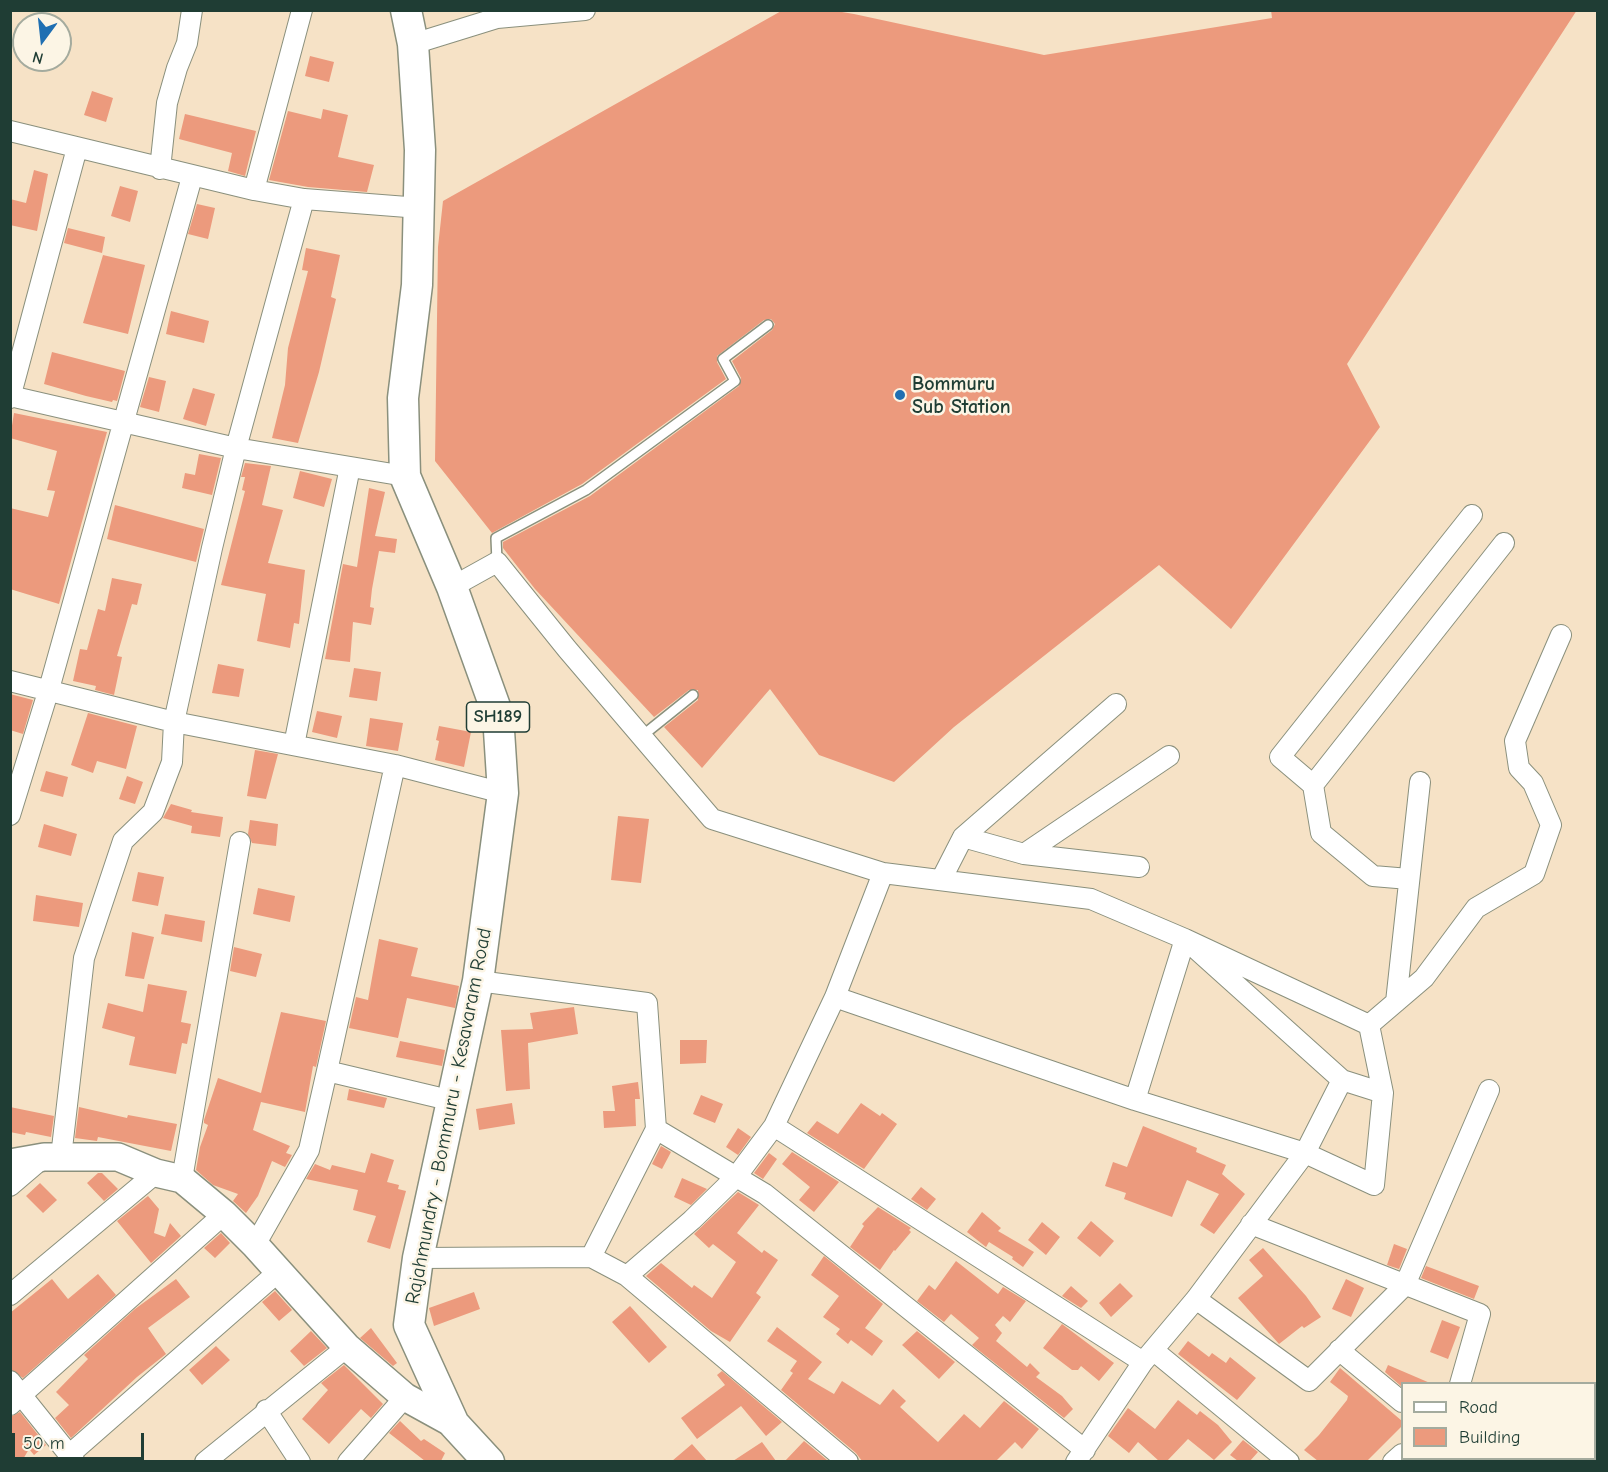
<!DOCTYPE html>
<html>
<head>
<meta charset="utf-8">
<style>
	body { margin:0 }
	#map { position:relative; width:1608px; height:1472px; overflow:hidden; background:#f6e2c6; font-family:"Comic Neue",sans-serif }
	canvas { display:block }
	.frame { position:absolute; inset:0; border:12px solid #1f3d34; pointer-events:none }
	.legend { position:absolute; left:1401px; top:1382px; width:195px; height:78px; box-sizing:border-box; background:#fcf5e5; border:2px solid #a4ab9e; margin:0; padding:8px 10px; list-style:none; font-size:18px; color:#1f3d34 }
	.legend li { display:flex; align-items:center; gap:12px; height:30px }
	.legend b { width:30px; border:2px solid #a4ab9e }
	.north { position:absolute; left:12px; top:12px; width:60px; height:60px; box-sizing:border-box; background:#fcf5e5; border:2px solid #a4ab9e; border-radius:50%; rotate:195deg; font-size:16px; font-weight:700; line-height:24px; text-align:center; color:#1f3d34 }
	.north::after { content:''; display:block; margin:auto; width:21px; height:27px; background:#1f6fb2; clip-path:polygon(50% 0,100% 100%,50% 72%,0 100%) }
	.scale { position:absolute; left:12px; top:1433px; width:132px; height:27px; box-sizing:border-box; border:3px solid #1f3d34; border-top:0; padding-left:8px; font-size:18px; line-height:21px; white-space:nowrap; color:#1f3d34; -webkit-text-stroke:4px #fcf5e5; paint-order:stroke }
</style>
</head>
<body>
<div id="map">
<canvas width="1608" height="1472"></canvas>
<div class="frame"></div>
<ul class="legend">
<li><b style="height:8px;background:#fff"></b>Road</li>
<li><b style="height:16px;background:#ec9a7d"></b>Building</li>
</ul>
<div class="north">N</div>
<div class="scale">50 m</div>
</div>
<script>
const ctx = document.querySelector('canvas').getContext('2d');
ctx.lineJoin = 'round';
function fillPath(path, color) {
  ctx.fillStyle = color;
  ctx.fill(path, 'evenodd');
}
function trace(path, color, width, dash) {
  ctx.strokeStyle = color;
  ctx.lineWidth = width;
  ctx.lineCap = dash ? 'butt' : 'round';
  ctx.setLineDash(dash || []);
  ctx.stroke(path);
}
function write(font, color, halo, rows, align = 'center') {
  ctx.font = font + ' "Comic Neue",sans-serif';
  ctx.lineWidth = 5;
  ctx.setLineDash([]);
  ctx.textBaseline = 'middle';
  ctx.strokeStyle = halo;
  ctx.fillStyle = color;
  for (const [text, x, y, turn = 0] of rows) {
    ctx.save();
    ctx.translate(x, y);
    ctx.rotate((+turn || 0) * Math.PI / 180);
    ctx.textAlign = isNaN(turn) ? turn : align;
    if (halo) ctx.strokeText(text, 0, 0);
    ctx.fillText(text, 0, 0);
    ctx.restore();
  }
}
fillPath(new Path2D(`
	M783 10H830L854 14 1044 55 1272 18 1271 10H1577L1347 364 1380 427 1231 629 1159 565 954 727 894 782 819 755 770 689 702 768 664 727 698 700V690H689L654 717 535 589 503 548V542L590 496 739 386 741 378 732 361 772 330 775 324 771 319 764 320 717 356V362L726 379 582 484 492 533 435 461 438 247 443 201Z
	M310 56 334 62 329 82 305 76Z
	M92 91 113 98 106 122 84 115Z
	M323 109 348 115 338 157 374 165 367 192 308 187 269 180 288 111 321 119Z
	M185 114 256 131 245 176 228 171 232 153 179 139Z
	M34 170 48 174 37 231 10 225V199L26 203Z
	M120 186 138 191 130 222 111 216Z
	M197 204 215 208 208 239 188 234Z
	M68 228 105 237 102 253 64 243Z
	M306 248 340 255 331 297 336 299 319 372 298 443 272 438 285 385 288 348 308 271 302 270Z
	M103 255 145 265 128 334 83 323Z
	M171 311 209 321 204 343 166 334Z
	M52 352 125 371 117 401 113 400 112 402 86 396 44 384Z
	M149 377 166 381 159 412 140 407Z
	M193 388 215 394 206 426 183 419Z
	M14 413 107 432 59 604 10 589V508L48 517 55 491 47 490 57 451 10 438Z
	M199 454 221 458 212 495 182 488 185 473 195 475Z
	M245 463 271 466 262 505 283 510 268 563 305 570 299 624 294 623 290 648 257 641 266 594 221 585 245 491 242 490 245 477H241Z
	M300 471 332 479 324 507 293 498Z
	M369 488 385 492 375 536 397 539 395 553 379 551 372 589 370 607 374 608 371 625 353 622 350 662 325 659 343 564 357 567Z
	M115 505 204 529 196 562 107 539Z
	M112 578 142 584 137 605 132 604 117 656 122 657 114 695 95 690 96 686 73 681 80 649 87 650 98 609 105 611Z
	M218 664 244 669 239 697 212 693Z
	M354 668 381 672 377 701 349 697Z
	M10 694 33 700 23 734 10 730Z
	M317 711 342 716 337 738 312 732Z
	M88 713 137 726 126 769 97 761 93 773 71 765Z
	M370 718 403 723 398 751 366 746Z
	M439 726 471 732 464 767 435 760 439 741 436 740Z
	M255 750 278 754 266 799 247 796Z
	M46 771 68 777 63 797 40 791Z
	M127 776 143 782 135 804 119 799Z
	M171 804 192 810 191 812 223 817 220 837 191 833 192 826 163 818Z
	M618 816 649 819 641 883 611 880Z
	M250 820 278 824 276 846 252 843 248 834Z
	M44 824 77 834 71 856 38 847Z
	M138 872 164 877 158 906 132 901Z
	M258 888 295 896 290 922 253 914Z
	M36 895 83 903 79 927 33 921Z
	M165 914 205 921 202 942 161 934Z
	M132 932 154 937 144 979 125 976Z
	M379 939 418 948 411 976 459 986 455 1008 407 998 398 1038 349 1028 356 997 368 1000Z
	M234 947 262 954 256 977 230 971Z
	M148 984 187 991 181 1022 191 1024 187 1044 182 1043 176 1074 129 1065 135 1037 102 1028 108 1003 143 1012Z
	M574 1007 578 1034 528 1043 530 1089 506 1091 501 1030 533 1029 530 1013Z
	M281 1012 326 1021 316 1067 313 1066 305 1112 261 1102 253 1130 290 1146 286 1153 292 1155 285 1167 272 1161 258 1196 246 1213 233 1201 238 1194 213 1185 196 1170 200 1147 208 1125 204 1123V1120L218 1078 261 1093Z
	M680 1040H707L706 1063 680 1064Z
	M400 1041 445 1050 442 1066 396 1057Z
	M638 1082 640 1099H635L636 1126 604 1128 603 1111H615L612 1086Z
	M349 1089 387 1098 384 1108 347 1100Z
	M701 1095 723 1104 715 1123 693 1114Z
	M512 1103 515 1124 479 1130 476 1109Z
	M861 1103 880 1116 882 1113 897 1124 864 1169 807 1133 817 1121 838 1134Z
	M10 1107 54 1116 51 1137 26 1132 25 1135 10 1132Z
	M79 1107 127 1118 128 1115 177 1124 171 1151 98 1137 97 1141 75 1138Z
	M1143 1126 1197 1148 1196 1152 1226 1165 1222 1174 1245 1194 1214 1234 1200 1225 1219 1194 1187 1180 1172 1217 1124 1199 1126 1193 1105 1186 1113 1162 1127 1167Z
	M738 1128 751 1137 738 1155 726 1147Z
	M661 1146 671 1152 662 1169 652 1164Z
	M792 1152 839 1182 814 1212 799 1200 810 1187 782 1164Z
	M371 1153 394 1160 387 1182 399 1185 398 1189 406 1191 390 1249 367 1242 376 1216 353 1210 358 1190 306 1179 315 1164 330 1170 332 1165 365 1173Z
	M769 1153 777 1159 763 1179 754 1173Z
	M98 1173H102L118 1189 104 1201 87 1183Z
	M682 1178 707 1189 691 1205 674 1197Z
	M40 1183 57 1200 43 1213 26 1196Z
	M921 1187 936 1199 927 1210 911 1199Z
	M738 1192 759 1205 737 1233 762 1253 764 1250 778 1260 756 1293 761 1297 730 1342 711 1331 646 1276 661 1263 692 1288 694 1285 712 1298 736 1262 713 1244 709 1248 694 1234Z
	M148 1196 159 1209 154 1233 165 1237 170 1223 181 1236 151 1263 117 1221Z
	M878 1207 911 1228 909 1230 911 1232 895 1251 894 1250 880 1270 850 1247 864 1226 862 1224Z
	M982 1212 1001 1228 998 1231 1034 1252 1023 1267 1012 1259 1013 1257 989 1242 986 1247 967 1232Z
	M1091 1221 1114 1241 1100 1257 1077 1238Z
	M1042 1222 1060 1237 1046 1255 1028 1240Z
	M221 1233 230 1243 215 1258 204 1248Z
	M1394 1244 1407 1249 1399 1269 1387 1265Z
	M1263 1248 1306 1296 1321 1317 1304 1328 1302 1326 1279 1344 1238 1298 1263 1276 1249 1260Z
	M824 1256 883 1304 865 1328 883 1341 872 1356 851 1340 848 1344 836 1334 840 1329 823 1317 839 1296 811 1275Z
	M956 1261 998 1294 1003 1287 1026 1301 1010 1322 1003 1316 995 1325 1002 1333 996 1341 1027 1367 1030 1363 1040 1373 1036 1377 1062 1396 1073 1409 1064 1418 972 1345 979 1338 951 1314 944 1322 917 1301 929 1285 935 1290Z
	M1426 1266 1479 1286 1474 1299 1421 1278Z
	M98 1274 116 1295 23 1378 10 1369V1313L52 1279 68 1299Z
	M176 1279 190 1297 148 1328 166 1354 137 1377 71 1438 55 1418 69 1405 56 1392 88 1359 84 1355 135 1309Z
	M1346 1279 1364 1288 1351 1317 1332 1309Z
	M1120 1283 1133 1296 1111 1317 1099 1303Z
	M1071 1286 1088 1301 1081 1308 1062 1296Z
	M275 1291 292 1310 279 1321 262 1302Z
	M474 1292 480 1309 434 1326 429 1308Z
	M630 1306 667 1347 649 1363 612 1322Z
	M1442 1320 1460 1327 1448 1359 1430 1352Z
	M1062 1324 1114 1363 1099 1381 1081 1366 1078 1370H1072L1043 1348Z
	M777 1327 822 1362 808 1379 834 1394 842 1381 880 1405 893 1389 906 1401 900 1407 938 1442 964 1414 980 1428 1004 1401 1039 1429 1022 1449 1015 1442 996 1461H862L856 1453 781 1390 793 1373 790 1371 797 1361 767 1341Z
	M371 1328 397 1363 393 1366 360 1338Z
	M311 1331 327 1348 304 1366 290 1351Z
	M917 1331 955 1362 939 1379 902 1345Z
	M1188 1341 1209 1357 1212 1353 1226 1363 1230 1357 1256 1378 1237 1400 1178 1354Z
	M216 1346 230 1360 202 1385 189 1370Z
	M344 1365 383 1404 371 1418 361 1409 329 1444 302 1419 328 1390 321 1383Z
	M1388 1365 1430 1383H1402V1387L1385 1372Z
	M1340 1368 1402 1421V1426L1367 1461H1318L1304 1450 1319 1435 1347 1400 1348 1396 1330 1382Z
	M722 1371 782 1422 766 1436 741 1406 697 1439 681 1418 725 1385 717 1375Z
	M1178 1400 1197 1415 1200 1411 1218 1425 1232 1442 1214 1460 1188 1439 1167 1461H1159L1138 1442 1129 1453 1108 1436 1128 1408 1155 1429Z
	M20 1412 46 1445 34 1455 29 1449 22 1461H10V1417Z
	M400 1421 421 1441 424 1439 445 1453 441 1461H425L389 1433Z
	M1243 1440 1258 1452 1250 1461H1238L1230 1455Z
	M804 1441 827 1460 825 1461H785Z
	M762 1442 776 1461H733Z
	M692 1444 707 1461H672Z`), '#ec9a7d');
const lane = new Path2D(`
	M497 562 496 538 586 490 735 381 723 359 768 325
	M642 736 693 695`);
const street = new Path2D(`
	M413 44 497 18 585 10
	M10 131 254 190 304 199 420 208
	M160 169 167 103 177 68 187 43 192 10
	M254 190 302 10
	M10 396 236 448 405 476
	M10 398 77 148
	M452 587 497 562 567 649 712 819 883 873 1091 899 1185 939 1369 1025 1424 978 1476 908 1534 874 1551 825 1533 783 1519 768 1515 741 1561 635
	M10 681 174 722 395 765 503 793
	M294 745 350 467
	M1313 785 1280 757 1472 515
	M10 815 49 689 192 177
	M963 837 1024 854 1139 867
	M1024 854 1169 756
	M883 873 835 997 774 1126 1143 1362
	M1409 879 1373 876 1321 833 1313 785 1504 543
	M941 880 963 837 1116 704
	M478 981 647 1003 656 1129 591 1257
	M835 997 1135 1100 1305 1153 1374 1185 1383 1093 1369 1025
	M1396 1002 1420 782
	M327 1071 395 765
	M1135 1100 1185 939 1342 1080 1383 1093
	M656 1129 765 1194 1085 1450
	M61 1157 84 958 123 841 153 812 172 762 174 722 212 548 236 448 304 199
	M182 1179 240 842
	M10 1186 44 1157
	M1251 1224 1480 1314 1460 1384
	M255 1245 309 1150 327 1071 453 1101
	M418 1258 591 1257 627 1276 848 1462
	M627 1276 692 1220 736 1177 774 1126
	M10 1295 156 1173
	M1196 1299 1309 1381 1405 1285 1489 1090
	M1153 1350 1289 1462
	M1339 1350 1402 1402
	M10 1381 75 1462
	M10 1405 224 1214
	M266 1410 300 1462
	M69 1455 278 1272
	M205 1462 347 1347
	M348 1462 405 1397
	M1076 1462 1143 1362 1196 1299 1305 1153 1342 1080
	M1393 1462 1402 1454`);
const secondary = new Path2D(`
	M10 1163 44 1157H118L156 1173 182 1179 224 1214 255 1245 347 1347 405 1397 454 1424`);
const primary = new Path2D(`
	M406 10 413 44 420 150 417 285 403 398 405 476 452 587 498 715 503 793 478 981 418 1258 409 1325 454 1424 489 1462`);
trace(lane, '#8a907d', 12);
trace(street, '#8a907d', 22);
trace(secondary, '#8a907d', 30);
trace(primary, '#8a907d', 33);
trace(lane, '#fff', 9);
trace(street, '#fff', 20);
trace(secondary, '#fff', 27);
trace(primary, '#fff', 30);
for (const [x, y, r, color] of [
	[900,395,6,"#1f6fb2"]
]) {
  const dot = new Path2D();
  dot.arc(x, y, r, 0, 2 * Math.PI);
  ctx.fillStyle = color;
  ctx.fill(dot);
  trace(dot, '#fcf5e5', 2);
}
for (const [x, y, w] of [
	[498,717,63]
]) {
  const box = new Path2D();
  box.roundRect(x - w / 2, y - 15, w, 30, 4.5);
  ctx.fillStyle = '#fcf5e5';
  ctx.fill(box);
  trace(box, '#1f3d34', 1.5);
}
write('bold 18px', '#1f3d34', null, [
	["SH189",498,717]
]);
write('bold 20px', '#1f3d34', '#fcf5e5', [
	["Bommuru",912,384],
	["Sub Station",912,407]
], 'left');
write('20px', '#1f3d34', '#fcf5e5', [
	["Rajahmundry - Bommuru - Kesavaram Road",449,1116,-79]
]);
</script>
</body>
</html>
